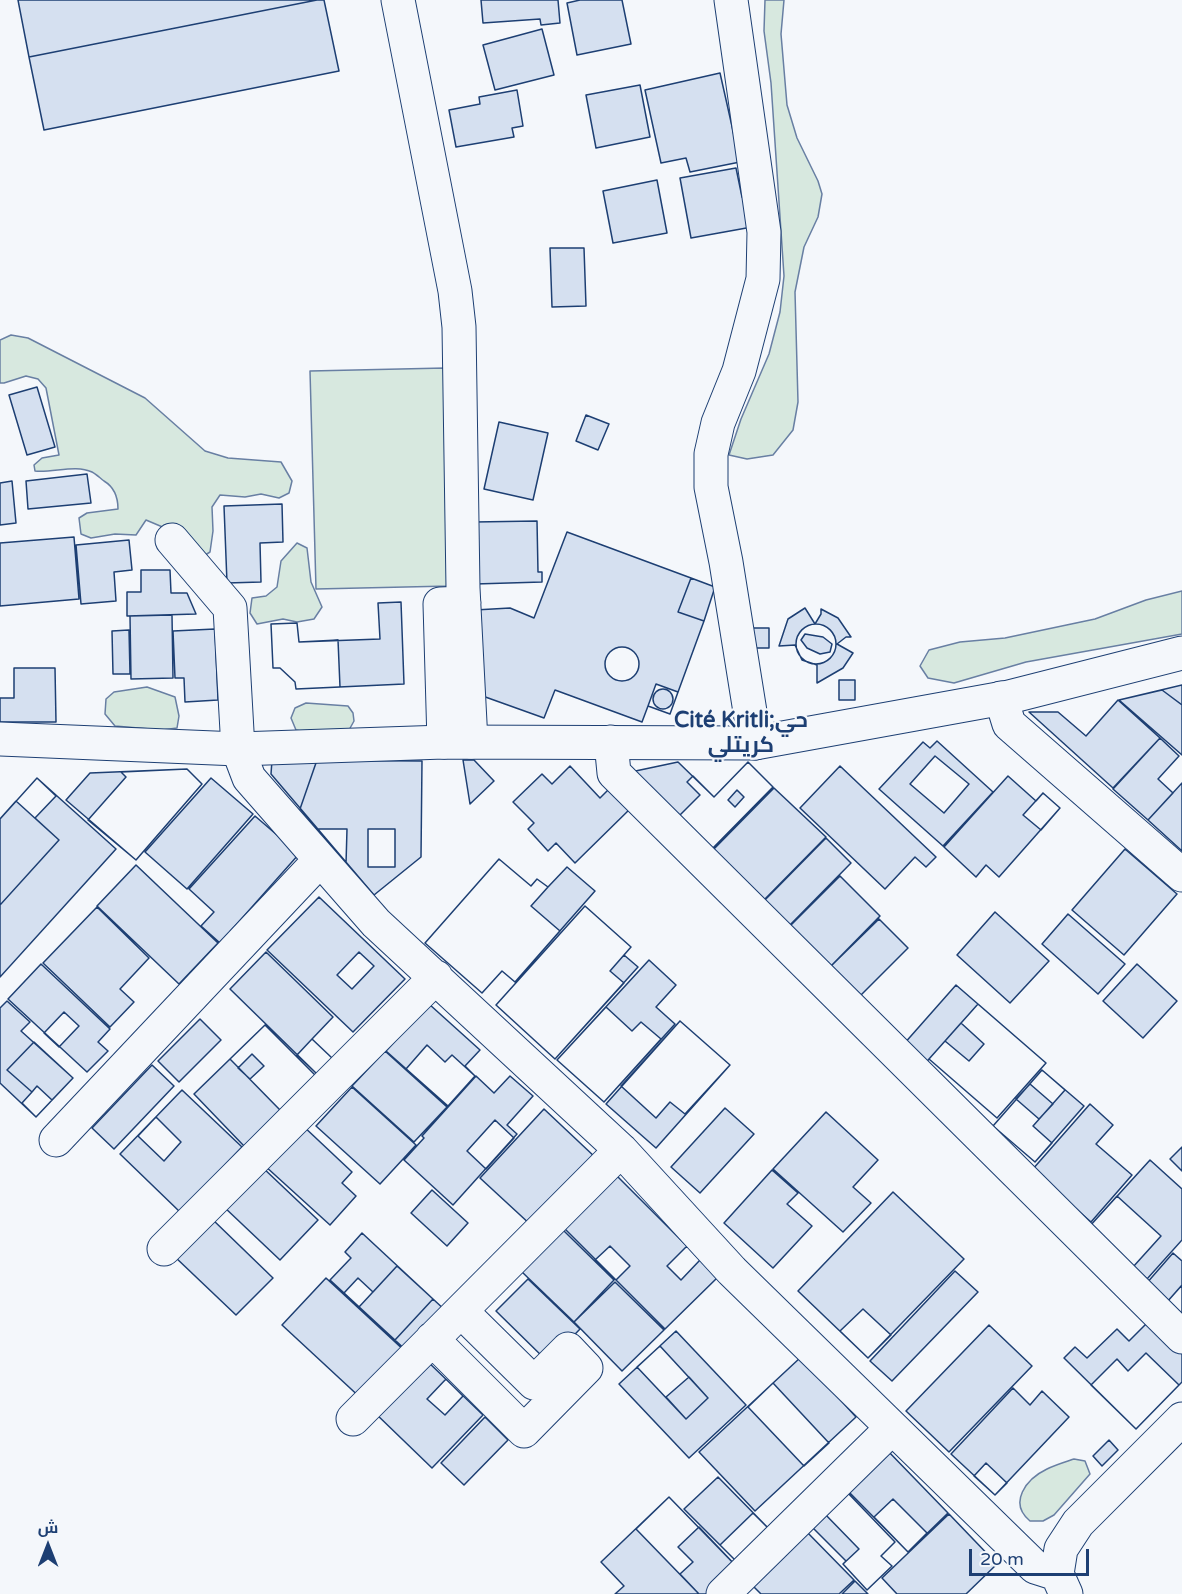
<!DOCTYPE html>
<html>
<head>
<meta charset="utf-8">
<style>
	body { margin:0 }
	#map { position:relative; width:1182px; height:1594px; overflow:hidden; background:#f4f7fb; font-family:"Varela Round",Cairo,sans-serif }
	canvas { display:block }
	.north { position:absolute; left:18px; top:1516px; width:60px; height:60px; -webkit-text-stroke:4px #f4f7fb; paint-order:stroke; rotate:0deg; font-size:16px; font-weight:700; line-height:24px; text-align:center; color:#1d3f73 }
	.north::after { content:''; display:block; margin:auto; width:21px; height:27px; background:#1d3f73; clip-path:polygon(50% 0,100% 100%,50% 72%,0 100%) }
	.scale { position:absolute; left:969px; top:1549px; width:120px; height:27px; box-sizing:border-box; border:3px solid #1d3f73; border-top:0; padding-left:8px; font-size:18px; line-height:21px; white-space:nowrap; color:#1d3f73; -webkit-text-stroke:4px #f4f7fb; paint-order:stroke }
</style>
</head>
<body>
<div id="map">
<canvas width="1182" height="1594"></canvas>
<div class="north">ش</div>
<div class="scale">20 m</div>
</div>
<script>
const ctx = document.querySelector('canvas').getContext('2d');
ctx.lineJoin = 'round';
function fillPath(path, color) {
  ctx.fillStyle = color;
  ctx.fill(path, 'evenodd');
}
function trace(path, color, width, dash) {
  ctx.strokeStyle = color;
  ctx.lineWidth = width;
  ctx.lineCap = dash ? 'butt' : 'round';
  ctx.setLineDash(dash || []);
  ctx.stroke(path);
}
function write(font, color, halo, rows, align = 'center') {
  ctx.font = font + ' "Varela Round",Cairo,sans-serif';
  ctx.lineWidth = 4.5;
  ctx.setLineDash([]);
  ctx.textBaseline = 'middle';
  ctx.strokeStyle = halo;
  ctx.fillStyle = color;
  for (const [text, x, y, turn = 0] of rows) {
    ctx.save();
    ctx.translate(x, y);
    ctx.rotate((+turn || 0) * Math.PI / 180);
    ctx.textAlign = isNaN(turn) ? turn : align;
    if (halo) ctx.strokeText(text, 0, 0);
    ctx.fillText(text, 0, 0);
    ctx.restore();
  }
}
const green = new Path2D(`
	M765 0H784L781 34 787 105 797 138 818 181 822 194 818 217 804 247 795 292 798 402 793 430 773 455 747 459 729 455 741 419 769 354 780 312 784 276 771 83 764 31Z
	M11 335 28 338 145 398 205 451 228 458 281 462 292 481 289 493 279 498 261 494 245 497 220 495 212 507 213 531 210 552 199 559 172 531 146 520 136 535 115 534 91 538 81 534 79 518 87 513 118 509C118 497 114 487 104 481 100 478 96 474 92 472 76 464 53 473 35 471L34 465 42 458 59 455 46 388 38 379 26 376 4 383H0V340Z
	M445 368 450 586 316 589 310 371Z
	M297 543 307 548 311 582 322 607 314 619 297 622 283 619 257 624 250 613 252 598 266 596 277 587 281 561Z
	M1182 591V634L1026 662 954 683 928 678 920 666 929 650 960 642 1005 638 1095 619 1146 600Z
	M147 687 175 697 179 716 177 728 162 730 115 726 105 714 106 699 114 692Z
	M306 703 348 706 353 713 354 721 349 730 314 734 296 730 291 718 295 708Z
	M1074 1459 1085 1461 1090 1474 1054 1515 1043 1521H1030C1008 1503 1026 1479 1047 1469 1055 1465 1065 1462 1074 1459Z`);
fillPath(green, '#d7e8df');
trace(green, '#687fa3', 1.5);
const building = new Path2D(`
	M18 0H317L29 57Z
	M317 0H324L339 71 44 130 29 57Z
	M481 0H558L560 23 541 25 540 19 483 23Z
	M580 0H622L631 44 577 55 567 3Z
	M542 29 554 75 495 90 483 45Z
	M720 73 740 162 690 172 686 158 661 163 645 90Z
	M640 85 650 137 596 148 586 95Z
	M517 90 523 126 512 128 514 137 456 147 449 110 480 104 479 97Z
	M736 168 742 197 747 196 752 227 691 238 680 178Z
	M657 180 667 233 613 243 603 191Z
	M550 248H584L586 306 552 307Z
	M37 387 55 447 27 455 9 395Z
	M586 415 609 424 598 450 576 441Z
	M499 422 548 433 533 500 484 489Z
	M87 474 91 503 28 509 26 481Z
	M12 481 16 523 0 525V483Z
	M282 504 283 542 260 543 261 582 227 583 224 506Z
	M537 521 538 572H542V582L475 584 474 522Z
	M567 532 691 578 678 612 704 621 670 714 648 706 642 722 555 690 544 718 477 694 475 610 510 608 534 618Z
	M74 537 79 599 0 606V543Z
	M129 540 132 570 114 572 116 601 81 604 76 545Z
	M141 570H170L171 593H187L196 614 127 616V592H141Z
	M691 578 715 587 704 621 678 612Z
	M401 602 404 684 296 689 295 682 280 668H273L271 624 297 623 299 642 380 639 378 603Z
	M805 608 815 624 821 614V609L838 618 851 637H846L837 644 853 653 843 668 817 683V665L802 660 795 645 779 646 788 619Z
	M172 615 173 678 131 679 130 616Z
	M297 623 299 642 338 640 340 687 296 689 295 682 280 668H273L271 624Z
	M796 644a20 20 0 1 1 40 0a20 20 0 1 1-40 0Z
	M753 628H769V648H754Z
	M215 629 218 700 185 702 184 678H175L173 631Z
	M129 630 130 674H113L112 631Z
	M805 634 823 637 832 644 830 652 820 654 807 648 801 640Z
	M605 664a17 17 0 1 1 34 0a17 17 0 1 1-34 0Z
	M14 668H55L56 722H0V698H14Z
	M839 680H855V700H839Z
	M656 684 678 692 670 714 648 706Z
	M1182 685V755L1119 700Z
	M653 699a10 10 0 1 1 20 0a10 10 0 1 1-20 0Z
	M1162 690 1182 705V755L1119 700Z
	M1162 690 1182 705V755L1119 700Z
	M1118 700 1160 738 1113 788 1029 712H1058L1086 736Z
	M1160 738 1179 756 1158 779 1173 793 1148 820 1113 789Z
	M937 741 993 792 943 846 879 789 923 742 930 748Z
	M935 756 969 784 944 813 910 784Z
	M272 760 422 761 421 857 374 895 271 774Z
	M317 760 422 761 421 857 374 895 346 864 347 829H317L300 809Z
	M317 760 422 761 421 857 374 895 300 809Z
	M463 760H474L494 781 470 804Z
	M678 762 714 797 748 762 773 787 708 853 626 773Z
	M748 762 773 787 708 853 675 820 700 795 687 782 693 776 714 797Z
	M570 766 600 798 612 786 633 806 575 863 556 843 548 851 528 829 534 823 513 802 542 774 552 784Z
	M840 766 936 857 926 867 915 857 885 889 800 808Z
	M187 769 202 784 136 860 88 820 126 777 121 772Z
	M187 769 202 784 136 860 66 800 90 773Z
	M1008 776 1036 801 1043 793 1060 808 999 877 986 865 976 877 944 847Z
	M37 778 56 796 35 818 59 840 0 905V819Z
	M37 778 116 849 0 977V819Z
	M211 778 253 814 187 889 145 852Z
	M1182 783V851L1148 820Z
	M774 788 826 837 761 903 710 853Z
	M737 790 744 797 735 807 728 800Z
	M1043 793 1060 808 1041 830 1023 815Z
	M16 801 59 840 0 905V819Z
	M255 816 299 854 220 943 201 926 214 912 189 889Z
	M368 829H395V867H368Z
	M826 838 851 863 786 929 761 904Z
	M1125 849 1177 894 1124 955 1072 910Z
	M499 859 531 886 537 879 548 887 531 906 560 931 515 982 502 971 482 993 425 943Z
	M499 859 531 886 537 879 548 887 567 867 595 891 515 982 502 971 482 993 425 943Z
	M136 865 218 943 179 984 97 906Z
	M840 876 880 916 828 969 787 929Z
	M319 897 405 979 353 1032 267 950Z
	M585 906 631 947 610 971 624 983 555 1059 496 1005Z
	M585 906 631 947 624 955 638 967 555 1059 496 1005Z
	M97 907 149 958 120 989 134 1002 110 1027 43 963Z
	M995 912 1049 961 1010 1003 957 955Z
	M1068 914 1125 964 1098 994 1042 944Z
	M879 919 908 948 857 999 828 969Z
	M266 952 333 1017 312 1039 332 1058 317 1074 230 989Z
	M359 952 374 966 352 989 337 975Z
	M649 960 676 985 656 1007 675 1024 604 1102 557 1060Z
	M41 964 110 1029 98 1042 108 1051 87 1072 8 999Z
	M1137 964 1177 1001 1143 1038 1103 1001Z
	M956 985 1046 1063 997 1118 929 1059 924 1065 903 1045Z
	M7 1001 30 1022 21 1031 73 1078 36 1117 0 1083V1008Z
	M429 1004 480 1050 465 1066 475 1076 448 1106 386 1051Z
	M978 1004 1046 1063 997 1118 929 1059Z
	M606 1007 632 1031 641 1022 661 1039 604 1102 557 1060Z
	M64 1012 79 1026 59 1047 44 1033Z
	M200 1019 221 1040 179 1082 158 1061Z
	M680 1021 730 1065 685 1114 670 1102 656 1118 621 1086Z
	M680 1021 730 1065 656 1148 606 1104Z
	M961 1023 984 1044 969 1061 945 1041Z
	M265 1025 315 1075 280 1110 230 1059Z
	M265 1025 315 1075 244 1146 194 1094Z
	M312 1039 332 1058 317 1074 297 1055Z
	M34 1042 73 1078 52 1100 37 1086 32 1092 7 1070Z
	M34 1042 73 1078 36 1117 22 1103 32 1092 7 1070Z
	M427 1045 445 1062 452 1055 475 1076 448 1106 406 1069Z
	M385 1051 447 1107 414 1142 352 1086Z
	M252 1054 264 1066 250 1079 238 1068Z
	M152 1065 174 1086 114 1149 92 1128Z
	M1042 1070 1065 1090 1033 1126 1052 1143 1035 1162 993 1126Z
	M1042 1070 1084 1106 1035 1162 993 1126Z
	M476 1076 494 1093 510 1076 533 1096 507 1125 517 1134 453 1205 404 1160 424 1138 422 1136Z
	M1030 1084 1053 1104 1039 1119 1016 1099Z
	M352 1087 416 1145 380 1184 316 1126Z
	M182 1090 242 1147 180 1212 120 1154Z
	M1090 1104 1113 1125 1096 1144 1132 1175 1091 1222 1032 1170Z
	M725 1108 754 1134 700 1193 671 1167Z
	M544 1109 596 1158 532 1226 480 1178Z
	M826 1112 878 1160 853 1187 871 1203 843 1232 773 1169Z
	M156 1117 181 1142 164 1161 138 1136Z
	M495 1120 514 1138 486 1169 467 1151Z
	M301 1124 352 1172 342 1183 356 1196 330 1225 264 1165Z
	M1182 1147V1171L1170 1159Z
	M1150 1160 1182 1189V1240L1147 1279 1089 1227Z
	M261 1166 318 1220 280 1260 223 1206Z
	M772 1170 798 1193 787 1204 812 1226 773 1268 724 1223Z
	M617 1176 718 1277 665 1329 564 1228Z
	M432 1190 468 1223 447 1246 411 1213Z
	M893 1192 964 1259 868 1358 798 1291Z
	M1117 1196 1161 1236 1133 1267 1089 1227Z
	M211 1218 273 1278 236 1315 174 1256Z
	M563 1230 614 1280 574 1322 522 1272Z
	M362 1233 447 1312 409 1353 330 1280 351 1258 345 1252Z
	M610 1246 630 1266 616 1280 595 1260Z
	M687 1246 700 1260 681 1280 667 1266Z
	M1173 1253 1182 1261V1316L1146 1284Z
	M397 1266 433 1299 395 1340 359 1307Z
	M397 1266 433 1299 395 1340 344 1293 358 1278 373 1292Z
	M955 1271 978 1292 892 1381 870 1361Z
	M326 1278 408 1354 364 1401 282 1325Z
	M528 1279 580 1329 548 1362 496 1311Z
	M615 1282 664 1330 622 1371 574 1322Z
	M1182 1285V1316L1167 1302Z
	M863 1309 891 1335 868 1358 840 1331Z
	M1153 1317 1182 1346V1382L1136 1429 1064 1358 1075 1347 1087 1358 1117 1329 1129 1341Z
	M989 1325 1032 1366 949 1452 906 1411Z
	M676 1331 746 1405 689 1458 619 1384Z
	M660 1346 708 1398 686 1419 637 1367Z
	M1146 1353 1179 1385 1136 1429 1091 1385 1117 1359 1128 1371Z
	M801 1357 856 1417 755 1511 699 1452Z
	M424 1358 483 1415 432 1468 373 1411Z
	M689 1377 708 1398 686 1419 666 1397Z
	M446 1379 463 1396 445 1415 427 1399Z
	M773 1383 829 1443 804 1466 748 1407Z
	M1013 1388 1030 1405 1042 1391 1069 1417 995 1495 951 1454Z
	M485 1417 508 1440 464 1485 441 1463Z
	M1109 1440 1118 1450 1102 1466 1093 1456Z
	M886 1449 948 1513 908 1552 846 1489Z
	M986 1463 1007 1483 995 1495 974 1476Z
	M718 1477 775 1535 742 1567 684 1509Z
	M845 1490 895 1542 881 1556 892 1566 867 1590 843 1564 859 1549 822 1511Z
	M845 1490 895 1542 881 1556 892 1566 867 1590 843 1564 846 1561 809 1524Z
	M669 1497 739 1569 713 1594H699L636 1529Z
	M669 1497 739 1569 713 1594H615L624 1586 601 1562Z
	M893 1499 927 1533 908 1552 874 1517Z
	M753 1513 775 1535 742 1567 720 1545Z
	M949 1514 997 1564 966 1594H897L882 1578Z
	M699 1527 739 1569 713 1594H699L680 1574 693 1562 678 1547Z
	M804 1529 854 1580 839 1594H761L749 1582Z
	M855 1581 868 1594H842Z`);
fillPath(building, '#d5e0f0');
trace(building, '#1d3f73', 1.5);
const street = new Path2D(`
	M398 0 455 291 459 327 463 588 471 742
	M731 0 764 232 763 279 739 371 718 423 711 454V487L726 562 755 743
	M172 540 230 608 238 749 249 778 376 923 621 1150 732 1271 1035 1567 1057 1574
	M1001 698 1009 724 1182 875
	M444 742 440 604 464 603
	M611 742 614 773 1182 1337
	M56 1140 320 860
	M164 1249 436 977
	M432 1339 524 1431 586 1368 568 1349 534 1383 461 1311
	M353 1419 621 1150
	M723 1594 892 1428
	M1066 1594 1057 1574 1061 1549 1078 1523 1182 1419`);
const secondary = new Path2D(`
	M0 739 238 749 444 742 755 743 1009 697 1182 653`);
trace(street, '#1d3f73', 35);
trace(secondary, '#1d3f73', 35);
trace(street, '#f4f7fb', 33);
trace(secondary, '#f4f7fb', 33);
write('bold 22px', '#1d3f73', '#f4f7fb', [
	["Cité Kritli;حي",741,721],
	["كريتلي",741,746]
]);
</script>
</body>
</html>
